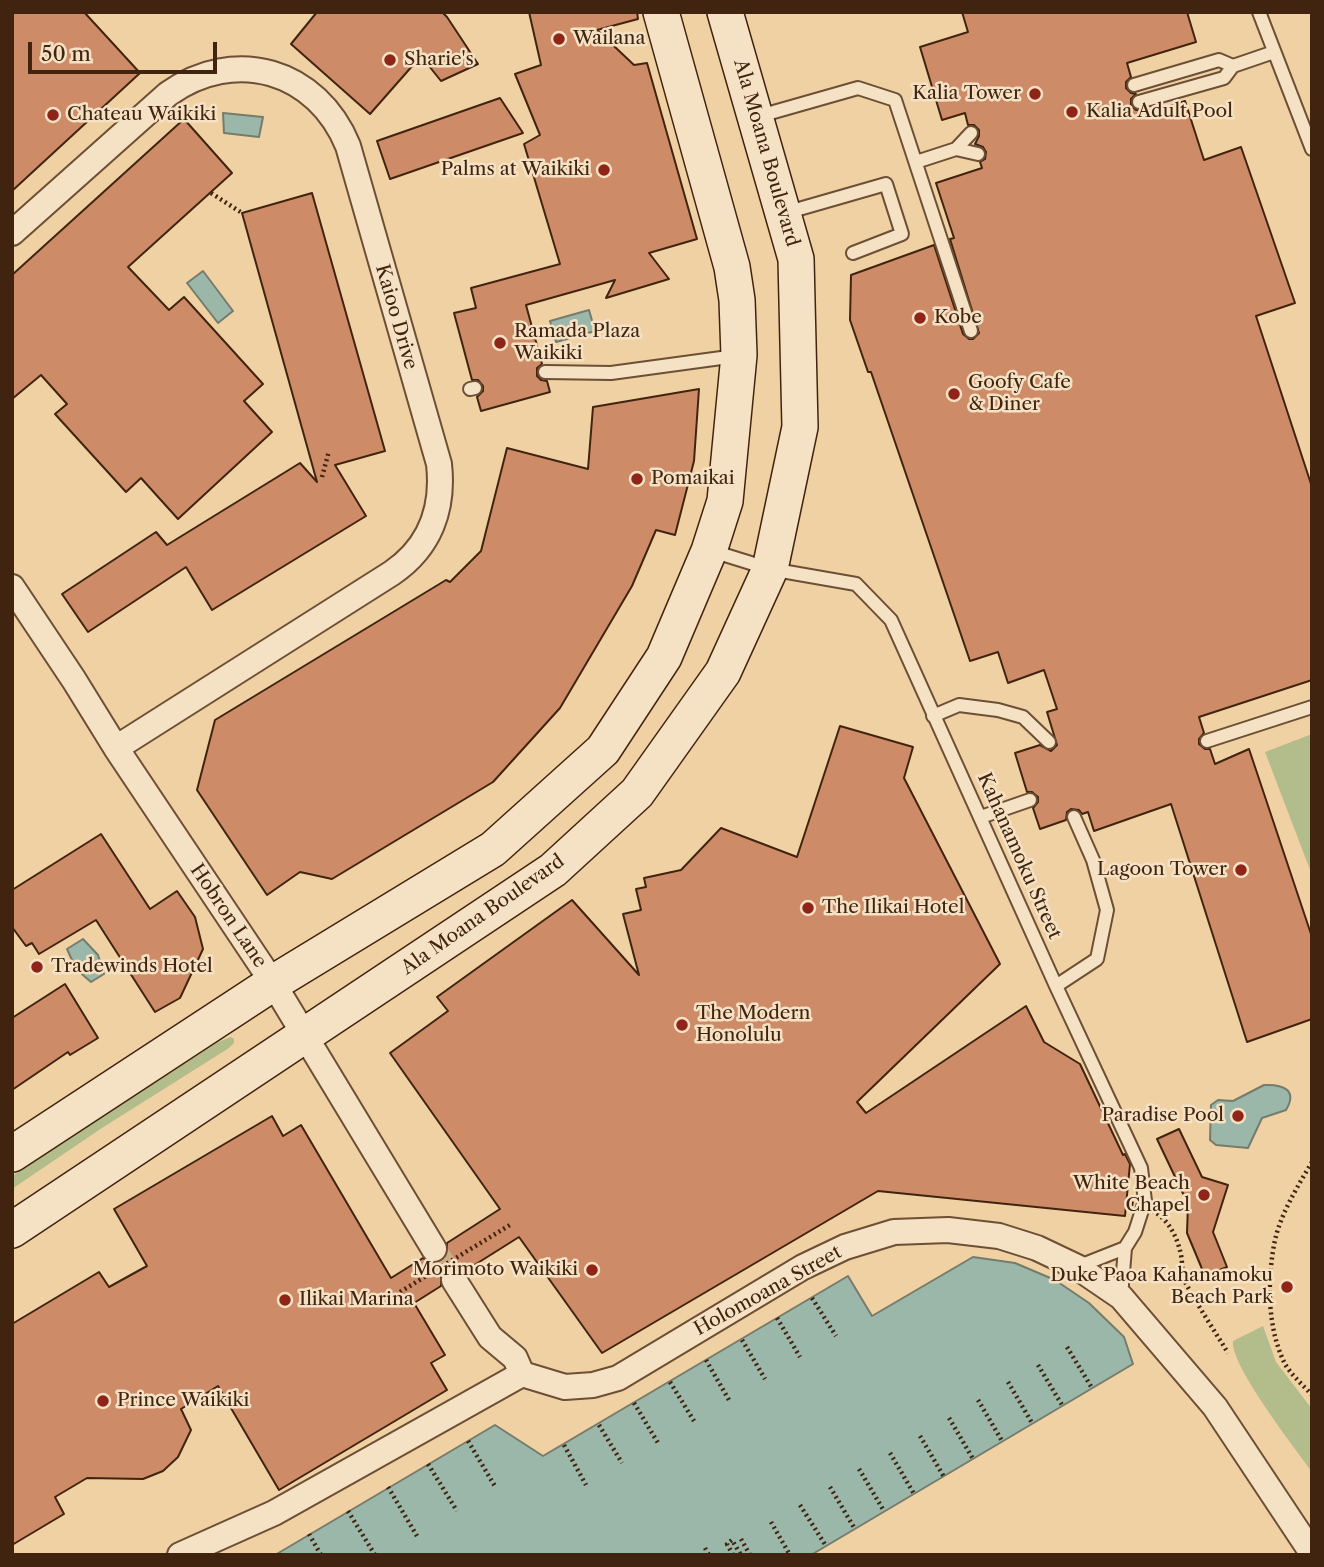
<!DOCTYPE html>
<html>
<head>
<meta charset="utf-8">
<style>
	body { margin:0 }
	#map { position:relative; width:1324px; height:1567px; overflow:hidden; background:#efd1a4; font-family:"Libre Caslon Text",serif }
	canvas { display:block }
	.frame { position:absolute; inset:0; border:14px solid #41240f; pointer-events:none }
	.scale { position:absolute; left:28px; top:42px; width:189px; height:32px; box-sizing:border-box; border:4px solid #41240f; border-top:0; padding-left:9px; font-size:21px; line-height:24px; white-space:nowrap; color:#41240f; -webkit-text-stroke:5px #f5e1c4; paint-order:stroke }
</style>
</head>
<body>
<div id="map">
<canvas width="1324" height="1567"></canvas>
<div class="frame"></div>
<div class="scale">50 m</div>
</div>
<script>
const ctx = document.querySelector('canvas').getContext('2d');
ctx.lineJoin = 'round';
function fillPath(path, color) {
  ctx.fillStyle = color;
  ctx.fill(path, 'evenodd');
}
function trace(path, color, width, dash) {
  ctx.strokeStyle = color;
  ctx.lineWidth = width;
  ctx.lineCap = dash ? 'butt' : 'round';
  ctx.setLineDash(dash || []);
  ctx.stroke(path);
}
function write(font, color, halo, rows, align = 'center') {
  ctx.font = font + ' "Libre Caslon Text",serif';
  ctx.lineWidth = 5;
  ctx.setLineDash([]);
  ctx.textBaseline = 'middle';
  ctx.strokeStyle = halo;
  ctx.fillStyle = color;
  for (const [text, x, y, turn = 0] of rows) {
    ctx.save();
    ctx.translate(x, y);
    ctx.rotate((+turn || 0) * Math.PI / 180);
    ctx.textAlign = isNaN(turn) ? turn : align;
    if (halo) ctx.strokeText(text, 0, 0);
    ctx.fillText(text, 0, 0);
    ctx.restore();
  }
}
fillPath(new Path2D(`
	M1312 734V875L1265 752Z
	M231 1037 234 1039V1043L229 1048 102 1128 12 1189V1176L218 1042Z
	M1263 1326 1276 1362 1312 1409V1472C1295 1448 1230 1365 1233 1341Z`), '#b2bd8b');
const water = new Path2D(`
	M223 113 263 117 259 137 224 133Z
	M203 271 233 311 218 323 187 283Z
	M589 310 595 331 556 342 550 321Z
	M83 939 98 955 104 974 91 982 76 969 67 949Z
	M1264 1085C1283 1084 1298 1090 1286 1110L1262 1118 1248 1148 1216 1145 1210 1140 1211 1105 1218 1100 1233 1101Z
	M973 1257 1015 1263 1055 1280 1089 1303 1124 1337 1133 1364 811 1555H275L495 1425 543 1456 848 1276 872 1316Z`);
fillPath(water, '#9ab7a9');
trace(water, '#767c6b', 2);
const building = new Path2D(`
	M12 12H84L140 73 12 191Z
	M317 12H442L447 17 478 64 441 81 421 56 370 114 291 44Z
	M529 12H637L638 19 597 30 634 65 647 63 697 239 649 253 669 279 606 298 615 280 526 305 542 364 537 368V376L541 380 547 381 550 392 481 411 477 397 483 391V386L478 380H472L454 313 476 308 471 288 560 264 524 144 540 135 515 74 541 65Z
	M962 12H1187L1196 42 1127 63 1131 77 1126 82V88L1131 93 1136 94 1131 99V105L1136 110H1142L1143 115 1185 101 1204 160 1241 147 1295 303 1256 316 1312 487V680L1199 717 1204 733 1199 739V744L1205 749H1210L1215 764 1249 749 1312 937V1019L1247 1042 1171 804 1094 831 1088 812 1082 814 1079 810 1071 809 1067 812 1066 820 1040 829 1033 808 1038 802V797L1032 792H1027L1015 753 1040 745 1051 751 1057 745 1047 712 1057 709 1044 670 1008 683 998 652 970 661 871 372H868L850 320 851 275 934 245 963 334 969 339H973L979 333 950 239 954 238 936 183 982 168 980 162 985 159 986 152 983 147 975 144 979 136V130L974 125H968L965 113 942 120 920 47 968 32Z
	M500 98 523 133 390 179 377 141Z
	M184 119 232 173 128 267 169 310 184 297 263 384 244 401 272 432 178 519 141 478 126 492 55 414 67 404 41 375 12 399V275Z
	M312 193 385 451 335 465 366 516 212 610 186 567 88 632 62 594 156 532 167 545 300 463 317 482 242 213Z
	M699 389 694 461 675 535 656 530 632 586 560 708 493 782 332 879 300 872 267 895 197 790 215 720 446 580 450 582 481 551 507 448 588 469 593 407Z
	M840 726 913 747 904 778 1000 964 857 1102 866 1113 1026 1006 1044 1042 1080 1064 1123 1155 1125 1154 1130 1164 1125 1216 878 1191 602 1353 519 1237 465 1271 454 1265 446 1268 441 1274V1286L414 1303 445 1355 431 1363 447 1390 279 1490 218 1386 181 1409 191 1430 178 1457 163 1471 143 1479 87 1478 55 1497 64 1514 12 1545V1324L99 1272 109 1287 147 1266 114 1209 272 1116 283 1136 301 1125 391 1278 423 1258 434 1264 442 1261 447 1256V1243L500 1209 390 1053 448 1011 437 997 572 900 639 975 623 914 641 910 636 889 646 887 644 878 681 870 721 828 797 857Z
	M101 834 150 909 177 891 195 917 203 949 180 998 155 1012 96 920 39 954 32 943 26 946 12 927V890Z
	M65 984 98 1038 70 1055 68 1052 12 1090V1018Z
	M1179 1129 1202 1177 1228 1185 1213 1232 1227 1267 1205 1276 1187 1233 1188 1204 1157 1139Z`);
fillPath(building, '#cd8b67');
trace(building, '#41240f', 2);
trace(new Path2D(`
	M434 1249 454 1280`), '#ccae86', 24, [24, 12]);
const lane = new Path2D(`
	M1259 12 1312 149
	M1134 85 1219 60 1233 66
	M1139 102 1224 78 1233 66 1274 52
	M756 117 858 88 895 100 971 331
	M956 149 971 133
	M916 162 956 149 978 154
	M785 213 886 184 902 234 853 253
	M545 372 611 373 736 356
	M470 389 475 388
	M712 551 770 569 856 584 891 620 1056 986 1141 1168 1145 1201 1135 1232 1125 1248 1121 1297
	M933 716 959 705 998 710 1023 717 1049 742
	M1207 741 1312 707
	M981 817 1030 800
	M1056 986 1097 959 1107 910 1093 860 1074 817
	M1077 1267 1125 1248`);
const street = new Path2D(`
	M12 233 168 94C235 46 317 70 348 146L439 464C444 509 430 547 392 573L116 748
	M12 587 74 680 116 748 273 983 434 1249
	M454 1280 490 1337 515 1358 522 1374
	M180 1555 274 1513 522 1374 565 1387 593 1385 618 1378 803 1267 845 1247 894 1232 948 1230 999 1236 1037 1248 1077 1267 1121 1297 1215 1407 1312 1553`);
const secondary = new Path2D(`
	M12 1154 273 983 493 849 603 750 664 657 709 551 725 501 739 355 737 300 732 267 661 12
	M12 1230 553 870 637 793 723 672 770 569 800 427 796 259 725 12`);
trace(lane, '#6c4f34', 16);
trace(street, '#6c4f34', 28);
trace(secondary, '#41240f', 38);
trace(new Path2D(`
	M211 193 242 213
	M322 477 329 451
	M1312 1162C1298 1186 1281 1213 1275 1240 1267 1279 1267 1326 1284 1362 1290 1374 1303 1385 1312 1395
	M812 1298 836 1336
	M777 1318 800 1357
	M742 1340 765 1379
	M1067 1347 1092 1388
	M706 1360 729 1400
	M1038 1365 1062 1405
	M670 1382 694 1421
	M1008 1382 1032 1423
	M978 1400 1002 1441
	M634 1403 658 1443
	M949 1418 973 1459
	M599 1425 622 1463
	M920 1436 944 1477
	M468 1441 496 1488
	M564 1445 586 1485
	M890 1453 914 1494
	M428 1464 457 1511
	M859 1469 884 1511
	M388 1487 417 1536
	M830 1487 855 1529
	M800 1505 826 1546
	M348 1511 375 1555
	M771 1522 790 1555
	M309 1534 321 1555
	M741 1539 750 1555
	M705 1548 709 1555
	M733 1555 727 1544 732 1540 741 1555`), '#41240f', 4.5, [2, 3.5]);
trace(lane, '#f5e1c4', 12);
trace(street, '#f5e1c4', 24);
trace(secondary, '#f5e1c4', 35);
trace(new Path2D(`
	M1126 1203C1157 1205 1175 1225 1181 1255 1183 1264 1181 1274 1185 1282 1198 1306 1214 1330 1228 1353
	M400 1292 510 1225`), '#41240f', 4.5, [2, 3.5]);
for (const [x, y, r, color] of [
	[559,39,7,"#8f2418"],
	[390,60,7,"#8f2418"],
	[1035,94,7,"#8f2418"],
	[1072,112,7,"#8f2418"],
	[53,115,7,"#8f2418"],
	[604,170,7,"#8f2418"],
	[920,318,7,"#8f2418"],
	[500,343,7,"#8f2418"],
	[954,394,7,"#8f2418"],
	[637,479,7,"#8f2418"],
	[1241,870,7,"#8f2418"],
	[808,908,7,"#8f2418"],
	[37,967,7,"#8f2418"],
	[682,1025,7,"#8f2418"],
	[1238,1116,7,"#8f2418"],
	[1204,1195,7,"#8f2418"],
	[592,1270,7,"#8f2418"],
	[1287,1287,7,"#8f2418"],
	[285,1300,7,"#8f2418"],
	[103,1401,7,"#8f2418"]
]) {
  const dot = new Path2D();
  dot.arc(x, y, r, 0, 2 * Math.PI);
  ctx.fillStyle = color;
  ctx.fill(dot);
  trace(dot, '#f5e1c4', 2.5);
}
write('19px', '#41240f', '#f5e1c4', [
	["Wailana",573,39],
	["Sharie's",404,60],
	["Kalia Tower",1021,94,"right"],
	["Kalia Adult Pool",1086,112],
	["Chateau Waikiki",67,115],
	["Palms at Waikiki",590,170,"right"],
	["Kobe",934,318],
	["Ramada Plaza",514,332],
	["Waikiki",514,354],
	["Goofy Cafe",968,383],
	["& Diner",968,405],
	["Pomaikai",651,479],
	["Lagoon Tower",1227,870,"right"],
	["The Ilikai Hotel",822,908],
	["Tradewinds Hotel",51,967],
	["The Modern",696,1014],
	["Honolulu",696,1036],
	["Paradise Pool",1224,1116,"right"],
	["White Beach",1190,1184,"right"],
	["Chapel",1190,1206,"right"],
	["Morimoto Waikiki",578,1270,"right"],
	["Duke Paoa Kahanamoku",1273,1276,"right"],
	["Beach Park",1273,1298,"right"],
	["Ilikai Marina",299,1300],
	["Prince Waikiki",117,1401]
], 'left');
write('19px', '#41240f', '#f5e1c4', [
	["Ala Moana Boulevard",766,153,74],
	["Kaioo Drive",396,317,74],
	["Kahanamoku Street",1019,856,66],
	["Ala Moana Boulevard",483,915,-35],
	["Hobron Lane",228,916,56],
	["Holomoana Street",768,1291,-29]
]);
</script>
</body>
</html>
